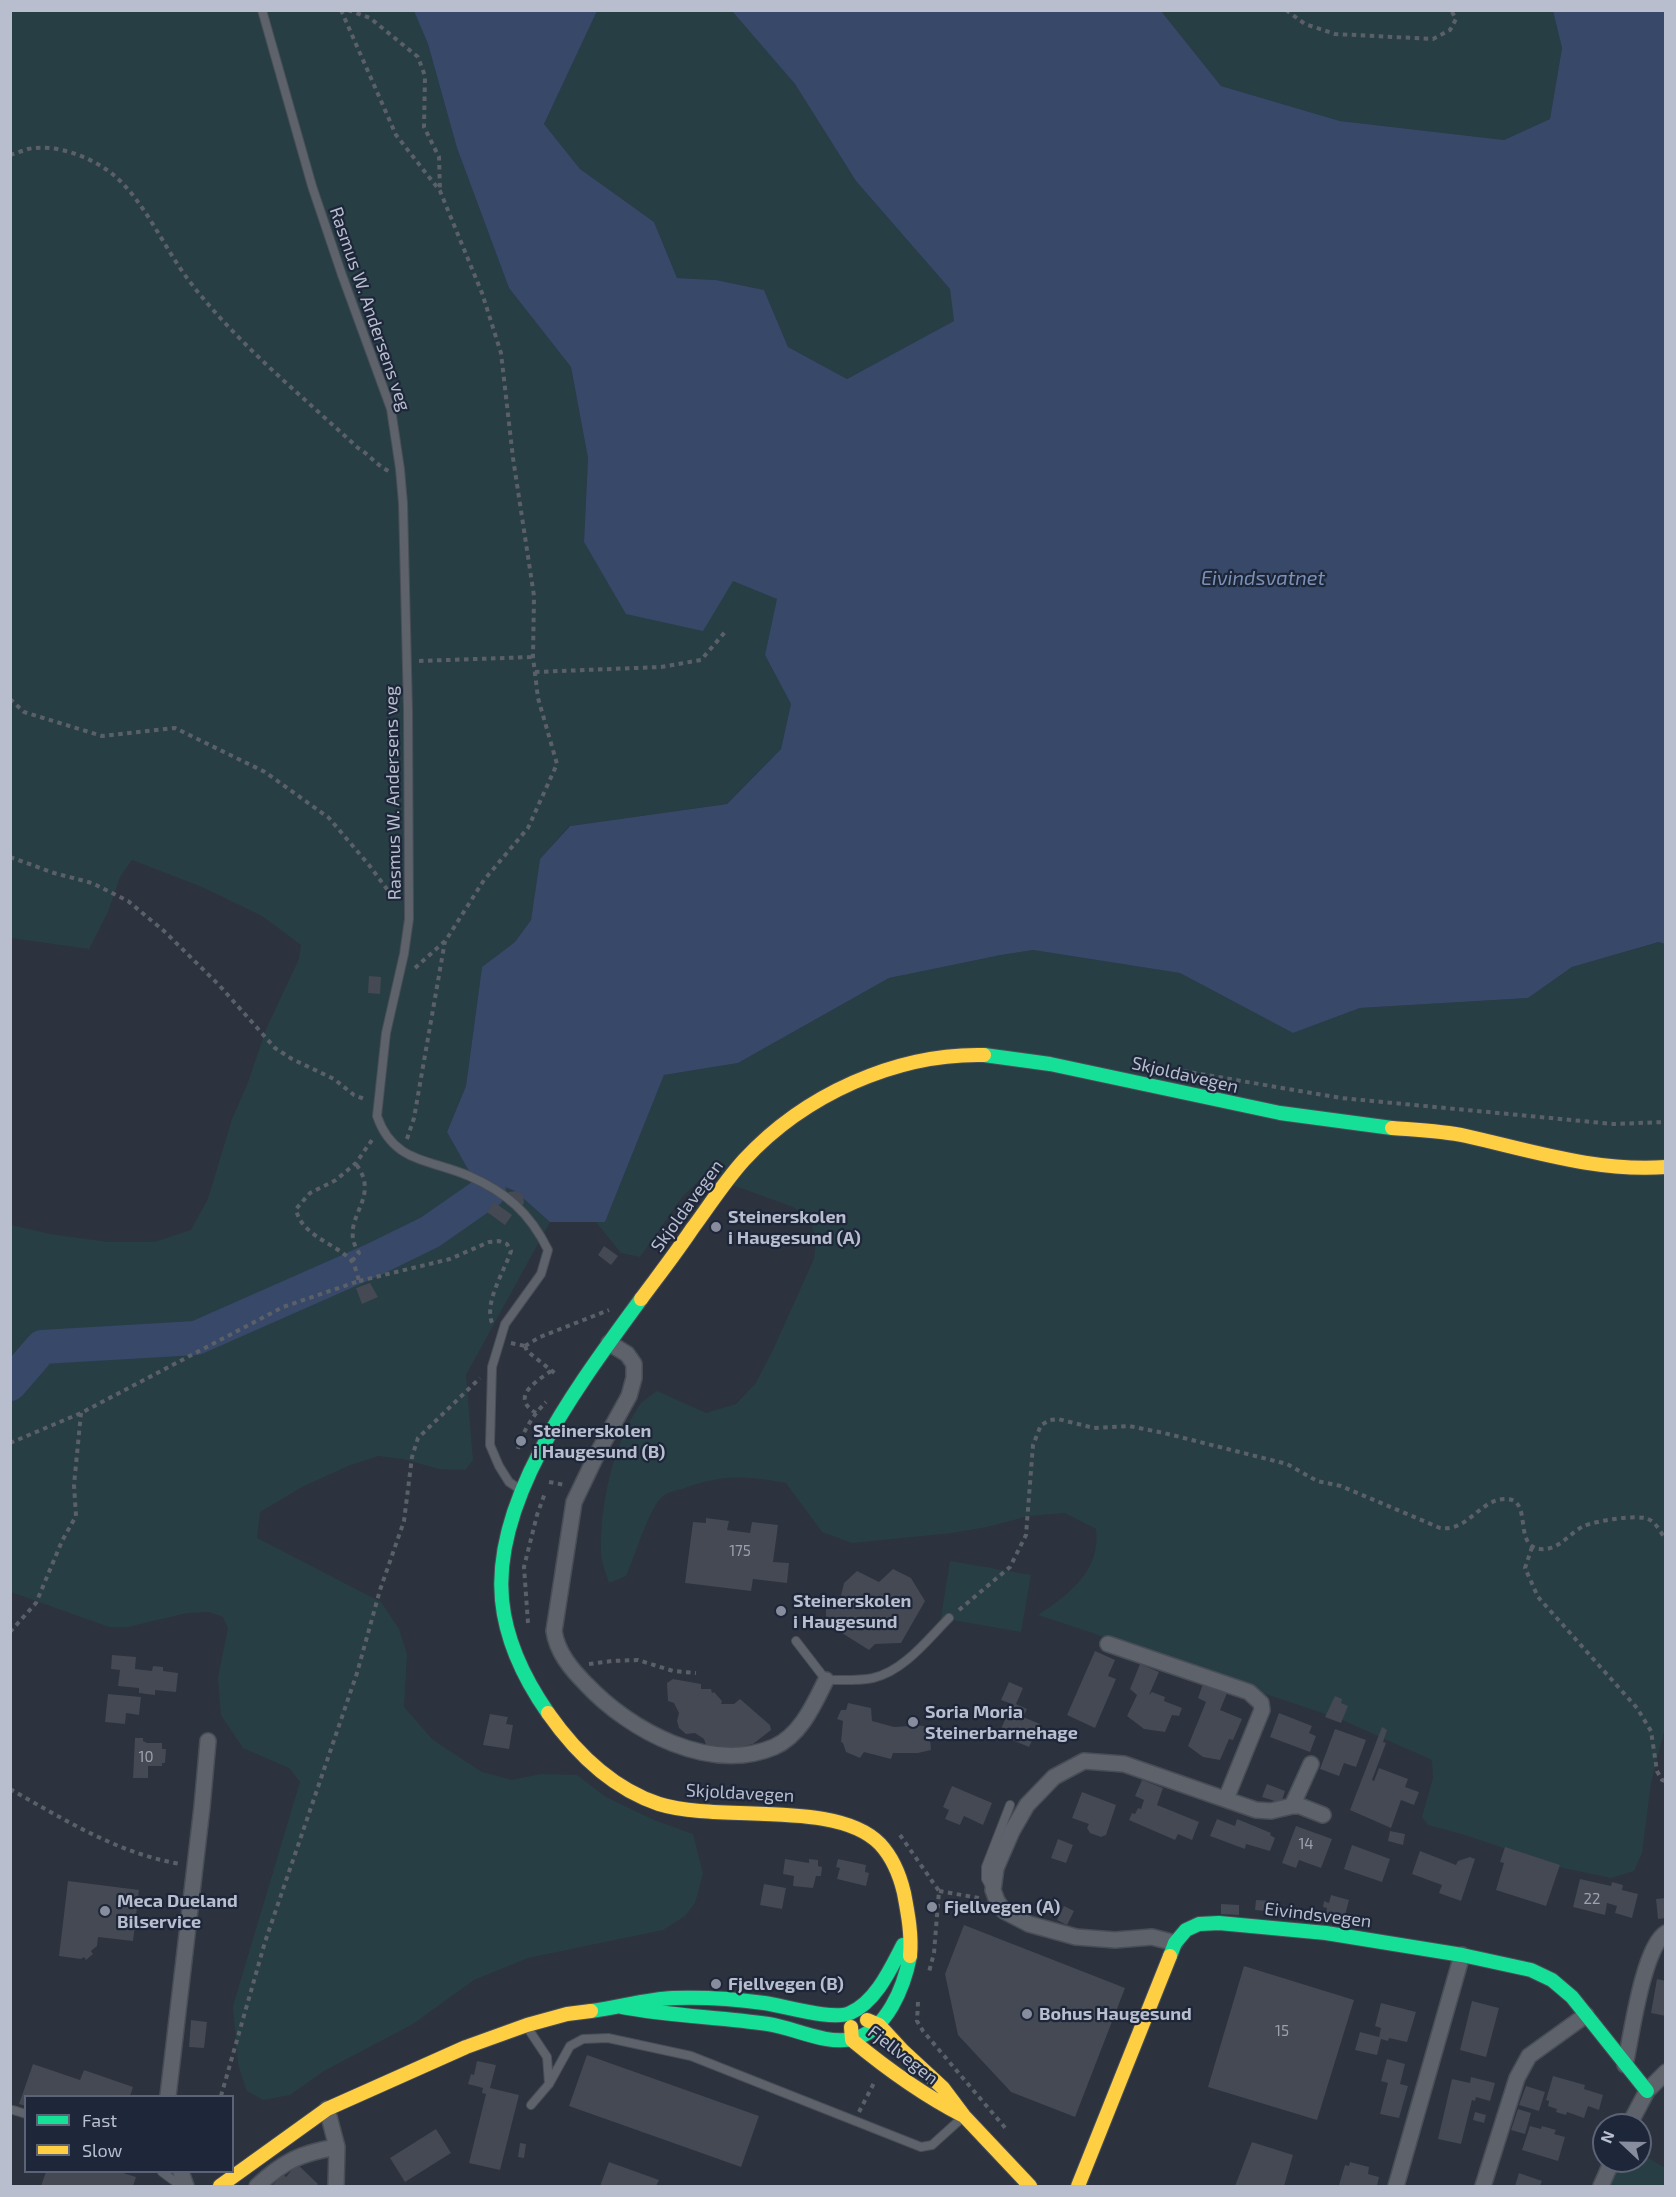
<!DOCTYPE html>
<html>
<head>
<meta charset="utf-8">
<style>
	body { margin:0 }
	#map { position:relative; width:1676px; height:2197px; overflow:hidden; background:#2c323e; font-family:"Exo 2",sans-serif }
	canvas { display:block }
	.frame { position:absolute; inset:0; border:12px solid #b8bece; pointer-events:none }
	.legend { position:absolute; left:24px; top:2095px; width:210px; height:78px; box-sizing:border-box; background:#1e273a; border:2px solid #5c6375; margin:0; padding:8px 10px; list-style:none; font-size:18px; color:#b8bece }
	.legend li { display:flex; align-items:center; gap:12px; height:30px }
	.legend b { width:30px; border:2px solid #5c6375 }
	.north { position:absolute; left:1592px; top:2113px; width:60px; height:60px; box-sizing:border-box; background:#1e273a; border:2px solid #5c6375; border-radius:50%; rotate:292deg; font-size:16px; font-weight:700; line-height:24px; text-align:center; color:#b8bece }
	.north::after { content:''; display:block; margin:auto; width:21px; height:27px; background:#878d9c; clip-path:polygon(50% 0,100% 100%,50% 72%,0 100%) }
</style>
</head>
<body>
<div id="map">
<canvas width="1676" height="2197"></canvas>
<div class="frame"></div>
<ul class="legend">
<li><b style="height:8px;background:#16e098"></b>Fast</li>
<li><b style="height:8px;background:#ffcf43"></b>Slow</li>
</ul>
<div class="north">N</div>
</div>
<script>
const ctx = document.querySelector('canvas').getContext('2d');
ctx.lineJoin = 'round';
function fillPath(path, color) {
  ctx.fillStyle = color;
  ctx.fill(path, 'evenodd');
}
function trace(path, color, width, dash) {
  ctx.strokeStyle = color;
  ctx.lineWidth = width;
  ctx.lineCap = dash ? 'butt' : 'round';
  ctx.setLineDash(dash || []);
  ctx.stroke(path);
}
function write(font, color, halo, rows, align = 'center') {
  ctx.font = font + ' "Exo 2",sans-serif';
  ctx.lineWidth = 4.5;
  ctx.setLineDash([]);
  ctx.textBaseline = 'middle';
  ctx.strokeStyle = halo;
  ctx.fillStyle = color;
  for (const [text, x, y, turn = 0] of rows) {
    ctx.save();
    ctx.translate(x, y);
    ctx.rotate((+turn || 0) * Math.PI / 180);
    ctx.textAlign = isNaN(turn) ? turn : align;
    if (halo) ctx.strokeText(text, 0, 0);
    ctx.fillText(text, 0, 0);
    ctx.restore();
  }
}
fillPath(new Path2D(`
	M10 11H414L428 44 457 148 509 288 571 367 588 458 584 542 627 614 733 580 778 599 765 655 791 704 781 749 726 804 569 826 540 859 531 920 515 942 482 967 466 1086 447 1132 470 1173 515 1191 550 1222 466 1375 473 1460 465 1470 439 1469 403 1459 378 1456 348 1466 302 1487 260 1512 257 1538 381 1602 399 1629 407 1654 404 1707 433 1740 482 1772 512 1780 541 1774 577 1775 606 1797 654 1820 693 1834 703 1874 695 1903 685 1916 663 1930 528 1958 474 1980 413 2024 324 2071 290 2095 263 2100 247 2091 238 2064 233 2006 300 1782 289 1768 243 1748 221 1715 218 1678 228 1628 223 1617 209 1612 187 1613 128 1627H109L11 1592V1225L50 1234 108 1242H154L191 1230 208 1199 232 1119 247 1085 267 1027 299 959 301 945 262 916 202 887 132 860 120 877 108 912 89 949 11 938Z
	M597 11H732L795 84 856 181 950 289 955 321 847 379 788 347 764 290 716 280 677 278 654 222 580 169 544 124Z
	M1161 11H1553L1562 48 1550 119 1504 140 1340 121 1221 86Z
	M1660 942 1665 944 1666 1724 1651 1783 1642 1853 1634 1871 1611 1878 1563 1868 1465 1835 1428 1825 1422 1817 1433 1778 1432 1760 1340 1719 1266 1694 1227 1684 1090 1632 1038 1615C1070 1594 1101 1570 1096 1529L1065 1513 1029 1516 987 1527 952 1533 852 1543 822 1532 786 1483C746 1476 724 1474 685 1488 679 1490 668 1492 663 1496 649 1507 635 1557 626 1576L609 1583C606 1573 601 1562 601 1552 600 1505 613 1445 639 1406 643 1400 651 1396 657 1391L706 1413 736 1404 756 1383 772 1352 814 1259 816 1240 810 1219 793 1207 705 1175 683 1196 640 1257 621 1253 596 1222H605L664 1075 738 1063 889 978 1001 955 1033 950 1180 973 1293 1033 1360 1008 1528 998 1572 967Z
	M950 1561 1031 1575 1021 1632 941 1618Z
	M1640 2153 1665 2168V2186H1600L1612 2161H1640Z`), '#283e45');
fillPath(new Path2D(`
	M414 11H597L544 124 580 169 654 222 677 278 716 280 764 290 788 347 847 379 954 321 950 289 856 181 795 84 732 11H729H1161L1221 86 1340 121 1504 140 1550 119 1562 48 1553 11H1665V944L1659 942 1572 967 1528 998 1360 1008 1293 1033 1180 973 1033 950 1001 955 889 978 738 1063 664 1075 605 1222H550L515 1191 470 1173 447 1132 466 1086 482 967 515 942 531 920 540 859 570 826 727 804 781 749 791 704 765 655 777 599 733 581 703 631 626 614 584 542 588 458 571 367 509 288 457 148 428 44Z`), '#374869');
trace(new Path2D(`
	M10 1384 42 1347 196 1338 375 1259 430 1232 489 1191`), '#374869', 34);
fillPath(new Path2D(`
	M369 976 381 977 380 994 368 993Z
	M517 1191 523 1195 524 1203 521 1207 506 1196 509 1192Z
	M494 1202 512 1215 505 1225 487 1212Z
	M604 1246 618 1256 611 1265 598 1255Z
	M370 1283 378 1297 362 1304 356 1288Z
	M706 1518 729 1521 727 1530 750 1533 752 1522 778 1525 773 1562 789 1563 787 1583 753 1579 751 1591 685 1583 693 1522 706 1523Z
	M893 1569 911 1578 925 1601 901 1643 875 1644 869 1650 826 1623V1596L840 1600 844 1583 857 1571 879 1582Z
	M1095 1651 1115 1660 1108 1676 1116 1679 1095 1728 1067 1715Z
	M112 1655 136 1657 135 1669 152 1671 153 1666 163 1667V1671L178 1673 176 1692 155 1690V1695L139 1693V1688L118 1686 120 1670 111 1669Z
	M1140 1664 1159 1672 1149 1695 1152 1692 1165 1697 1164 1701 1182 1708 1179 1716 1172 1715 1165 1732 1144 1729 1127 1716 1137 1695 1130 1689Z
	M673 1679 701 1684V1689H711L712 1693 714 1692 722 1701 721 1704H734L740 1699 770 1725 771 1730 753 1744 727 1750 706 1745 704 1739 695 1733 686 1734 679 1728 677 1721 679 1713 674 1703 668 1701 667 1683Z
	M1009 1682 1023 1688 1016 1704 1027 1709 1023 1717 1040 1724 1029 1747 1005 1737 1007 1734 1000 1731 1012 1704 1001 1700Z
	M1203 1684 1227 1693 1220 1710 1242 1719 1233 1740 1229 1739 1220 1760 1203 1757 1188 1746 1206 1702 1198 1698Z
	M108 1694 141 1697 139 1715 126 1713 125 1724 105 1722Z
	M1335 1696 1342 1699 1341 1703 1348 1706 1341 1723 1325 1717Z
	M848 1703 871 1708 872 1721 894 1727 910 1726V1724L929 1727 931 1750 918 1753H893L891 1759 864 1752 860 1758 846 1752 843 1743 841 1742 843 1721 837 1719 841 1710H846Z
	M1279 1713 1312 1726 1309 1733 1316 1736 1310 1752 1270 1737Z
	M490 1714 508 1717 506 1724 513 1725 509 1749 483 1745Z
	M1382 1727 1387 1730 1383 1742 1386 1743 1372 1780 1374 1781 1379 1768 1408 1779 1405 1787 1419 1792 1414 1805 1401 1800 1391 1828 1350 1810Z
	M1335 1729 1366 1740 1356 1767 1344 1763 1339 1776 1320 1769Z
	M135 1738H143V1741L147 1743H162V1749H166L165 1763H162V1766H148V1778H133Z
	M1142 1780 1163 1788 1157 1805 1199 1822 1192 1840 1178 1834 1175 1840 1129 1820 1132 1813 1135 1814 1138 1808 1141 1809 1144 1800 1135 1796Z
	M1267 1784 1285 1791 1281 1803 1262 1797Z
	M952 1786 992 1803 983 1825 964 1816 960 1825 945 1819 949 1810 943 1807Z
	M1082 1792 1116 1805 1106 1835 1101 1837 1090 1833 1087 1828 1089 1824 1072 1818Z
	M1217 1819 1235 1826 1237 1819 1271 1833 1270 1835 1275 1838 1270 1851 1246 1844 1245 1849 1210 1836Z
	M1296 1826 1332 1839 1321 1868 1299 1860 1296 1868 1282 1863Z
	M1390 1831 1405 1834 1403 1845 1388 1841Z
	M1058 1839 1073 1845 1066 1863 1051 1858Z
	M1352 1845 1390 1859 1382 1882 1344 1869Z
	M1505 1847 1560 1865 1546 1906 1496 1890 1504 1863 1500 1862Z
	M1420 1851 1456 1865 1458 1861 1470 1857 1475 1859 1461 1901 1439 1893 1442 1885 1412 1874Z
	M785 1859 809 1863V1859L818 1860V1866L822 1867 821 1876H816L813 1888 793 1886 794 1876 783 1874Z
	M838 1859 866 1865 865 1872 869 1873 866 1886 837 1879 840 1868 836 1867Z
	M1580 1879 1611 1886 1612 1882 1623 1885 1622 1890 1638 1894 1632 1918 1615 1913 1617 1906 1607 1903 1605 1915 1573 1907Z
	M68 1881 139 1890 133 1941 98 1937 97 1946 91 1951 93 1954 86 1960 84 1957 81 1959 59 1956Z
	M764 1884 786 1888 782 1909 760 1905Z
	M1331 1895 1349 1900 1344 1919 1326 1914 1327 1908 1323 1907 1324 1901 1329 1903Z
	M1666 1898V1918L1658 1919 1656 1899Z
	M1256 1900 1276 1901 1275 1912 1255 1910Z
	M1221 1904 1239 1905V1915L1221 1914Z
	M1064 1906 1074 1911 1067 1925 1057 1920Z
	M964 1925 1125 1988 1075 2117 1011 2092 958 2035 945 1974Z
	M1244 1966 1354 2000 1317 2120 1208 2087Z
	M1657 1979 1666 1981V2016L1651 2013Z
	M1472 2001 1499 2008 1486 2057 1460 2050Z
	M1381 2003 1416 2012 1407 2042 1389 2038 1388 2041 1381 2039 1377 2055 1355 2050 1360 2032 1379 2037 1381 2028 1375 2026Z
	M191 2020 207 2022 204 2048 189 2047Z
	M587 2055 759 2116 741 2167 569 2106Z
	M1387 2059 1405 2064 1400 2084 1408 2086 1399 2118 1380 2114 1388 2083 1381 2081Z
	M477 2061 496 2065 490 2088 519 2095 500 2170 469 2163 486 2094 482 2093 483 2088 468 2084 471 2074 474 2075Z
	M33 2064 80 2080 84 2070 133 2087 130 2096H26V2106L19 2104Z
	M1553 2076 1585 2085 1584 2089 1603 2095 1599 2110 1588 2106 1584 2118 1567 2112 1566 2115 1556 2112 1557 2109 1548 2106 1549 2101 1546 2100Z
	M1471 2077 1495 2083 1490 2101 1476 2097 1475 2101 1472 2100 1461 2144 1438 2139 1452 2079 1470 2083Z
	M1526 2086 1545 2092 1539 2111 1519 2105Z
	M1518 2109 1531 2113 1525 2134 1511 2130Z
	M1475 2112 1486 2115 1484 2123 1473 2120Z
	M1530 2126 1541 2129 1542 2126 1556 2130 1554 2134 1565 2137 1558 2161 1522 2150Z
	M436 2129 451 2153 405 2182 390 2158Z
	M1252 2142 1293 2155 1284 2186H1235Z
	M520 2143 526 2144 524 2158 518 2157Z
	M609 2162 659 2180 656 2186H600Z
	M1350 2162 1369 2167 1368 2174 1379 2177 1377 2186 1339 2185 1345 2165 1349 2166Z
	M297 2164 318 2184 316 2186H267L270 2183 273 2185 283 2174 286 2177Z
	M46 2172H120L136 2177 133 2186H41Z
	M1519 2173 1542 2181 1540 2186H1515Z`), '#444953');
const lane = new Path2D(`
	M262 10 312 186 342 275 391 409 400 469 403 503 408 710 409 919 404 954 386 1033 377 1116C393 1163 430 1159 469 1176 506 1192 530 1213 548 1250L541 1274 505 1324 492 1367 490 1445 499 1466 509 1482 521 1490
	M796 1641 826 1680C842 1680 858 1681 873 1678 904 1671 928 1639 949 1618
	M991 1888 986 1879V1867L1010 1805
	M527 2027 547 2057 549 2084
	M531 2105 549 2084 570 2046 583 2039 608 2038 691 2056 921 2147 932 2145 963 2117
	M13 2110 26 2114
	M162 2172 181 2186`);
const street = new Path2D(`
	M609 1343 627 1354 634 1364V1378L629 1396 596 1456 574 1502 554 1631C557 1652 571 1669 586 1684 630 1731 710 1774 774 1747 801 1735 814 1704 826 1680
	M1108 1644 1249 1692 1261 1703 1262 1710 1226 1799
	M1292 1806 1311 1764
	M1175 1943 1152 1937 1115 1940 1076 1937 1029 1924 1004 1911 997 1901 993 1890 996 1868 1012 1831 1027 1805 1054 1777 1084 1761 1124 1764 1256 1810 1271 1811 1292 1806H1300L1323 1815
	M1625 2065C1631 2038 1643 1947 1666 1933
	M168 2096 202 1807 208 1741
	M327 2109 337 2147 336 2186
	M1629 2125 1647 2091 1666 2072
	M181 2172 186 2186
	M257 2186C284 2161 301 2153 337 2147
	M1396 2186 1462 1955
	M1483 2186 1517 2078 1529 2056 1586 2015
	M1601 2186 1612 2161`);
const fast = new Path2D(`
	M984 1055 1050 1064 1280 1113 1392 1128
	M548 1713C525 1680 506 1641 502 1600 492 1496 583 1379 641 1299
	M1170 1956 1175 1943 1186 1930 1199 1924 1219 1923 1326 1933 1462 1955 1531 1970 1552 1980 1572 1997 1647 2091
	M622 2007C670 2016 719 2017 768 2024 795 2028 825 2045 853 2039 887 2031 904 1987 910 1956
	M591 2011C617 2008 646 1999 673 1998 703 1997 735 1999 764 2003 785 2006 833 2021 850 2013 876 2002 891 1968 903 1945`);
const slow = new Path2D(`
	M1392 1128C1417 1130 1442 1131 1466 1136 1533 1151 1596 1172 1666 1167
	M641 1299C658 1276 676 1253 692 1229 709 1206 725 1181 744 1160 804 1095 896 1053 984 1055
	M548 1713C576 1753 611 1788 659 1804 720 1823 837 1799 880 1844 893 1858 900 1876 904 1893 908 1914 912 1935 910 1956
	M867 2020 879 2025 903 2051 943 2088 964 2116 1030 2186
	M851 2027 852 2040C887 2069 923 2095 964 2116
	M220 2186 327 2109 466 2047 527 2025 567 2014 591 2011
	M1078 2186 1170 1956`);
trace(lane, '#494e56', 10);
trace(street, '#494e56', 18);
trace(fast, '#494e56', 16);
trace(slow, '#494e56', 16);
trace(new Path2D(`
	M341 10 396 135 440 191 482 293 501 353 513 458 534 596 533 657 538 698 557 764 528 828 484 880 446 940 414 969
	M348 10 370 18 418 57 425 76 424 127 439 157 440 190
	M1286 10 1305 24 1335 34 1433 39 1450 30 1456 19 1451 10
	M10 155C16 153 22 151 28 149 57 143 94 158 116 177 145 203 164 247 187 278 235 342 300 394 358 448 369 454 377 466 389 471
	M419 661 533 657
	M535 672 661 667 701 660 725 632
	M10 699 24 712 102 736 175 728 265 772 329 818 369 865 395 900
	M10 857 54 873 92 883 128 901 164 931 219 985 275 1048 292 1059 334 1079 354 1095 367 1100
	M1183 1071 1341 1098 1613 1124 1666 1122
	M407 1139 414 1118 445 941
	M352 1261 359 1253C340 1224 370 1207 364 1180 363 1174 358 1168 356 1163
	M359 1281 450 1259 489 1242 499 1241 507 1244 511 1251C504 1272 484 1302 492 1323
	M511 1343 525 1346
	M525 1346 540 1337 609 1310
	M525 1346 527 1351 557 1375
	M536 1413C509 1397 537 1381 551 1371
	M10 1443 81 1413 283 1307 359 1281C357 1274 355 1264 350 1259 332 1242 301 1235 296 1209L310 1193 336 1180 356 1163 374 1137
	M518 1449C522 1432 534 1414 546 1402
	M549 1482 565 1485
	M1532 1547 1525 1568 1538 1597 1637 1708 1651 1731 1657 1771 1662 1780 1666 1781
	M959 1610 1010 1567 1026 1535 1033 1445 1041 1425 1050 1420 1058 1419 1094 1428 1129 1426 1164 1433 1287 1464 1317 1481 1341 1486 1440 1528C1468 1532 1480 1499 1505 1499 1534 1498 1512 1546 1540 1549 1559 1551 1569 1533 1584 1526 1595 1521 1637 1514 1648 1519 1656 1522 1661 1533 1666 1540
	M528 1623 524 1567 537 1515 545 1493
	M10 1632 36 1603 62 1541 76 1516 74 1485 81 1413
	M589 1664 612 1661 638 1660 673 1671 696 1673
	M10 1789C65 1820 117 1853 180 1864
	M712 1791 737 1792
	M900 1835 939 1891 934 1953 929 1972
	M939 1891 979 1898
	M918 2002 917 2021 923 2031 1007 2130
	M221 2096 265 1942 357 1673 380 1590 404 1521 412 1457 418 1438 480 1378
	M859 2112 875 2081`), '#5b6068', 4, [4.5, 4.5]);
trace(lane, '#5d626b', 8);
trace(street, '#5d626b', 15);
trace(fast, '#16e098', 14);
trace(slow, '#ffcf43', 14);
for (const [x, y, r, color] of [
	[716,1227,6,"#878d9c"],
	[521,1441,6,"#878d9c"],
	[781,1611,6,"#878d9c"],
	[913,1722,6,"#878d9c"],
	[932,1907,6,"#878d9c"],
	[105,1911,6,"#878d9c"],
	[716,1984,6,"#878d9c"],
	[1027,2014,6,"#878d9c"]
]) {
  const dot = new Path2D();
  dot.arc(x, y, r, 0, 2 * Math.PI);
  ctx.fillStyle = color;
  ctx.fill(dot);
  trace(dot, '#1e273a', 2);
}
write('15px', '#9ba1af', null, [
	["175",740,1551],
	["10",146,1757],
	["14",1306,1844],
	["22",1592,1899],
	["15",1282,2031]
]);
write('18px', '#b8bece', '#1e273a', [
	["Rasmus W. Andersens veg",370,309,71],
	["Rasmus W. Andersens veg",393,793,-91],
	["Skjoldavegen",1185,1075,13],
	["Skjoldavegen",687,1206,-54],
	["Skjoldavegen",740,1793,3],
	["Eivindsvegen",1318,1915,7],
	["Fjellvegen",903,2055,38]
]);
write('bold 18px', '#b8bece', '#1e273a', [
	["Steinerskolen",728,1217],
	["i Haugesund (A)",728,1238],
	["Steinerskolen",533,1431],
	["i Haugesund (B)",533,1452],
	["Steinerskolen",793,1601],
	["i Haugesund",793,1622],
	["Soria Moria",925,1712],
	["Steinerbarnehage",925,1733],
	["Meca Dueland",117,1901],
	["Bilservice",117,1922],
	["Fjellvegen (A)",944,1907],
	["Fjellvegen (B)",728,1984],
	["Bohus Haugesund",1039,2014]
], 'left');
write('italic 20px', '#7c91b7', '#1e273a', [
	["Eivindsvatnet",1263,578]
]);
</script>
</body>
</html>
